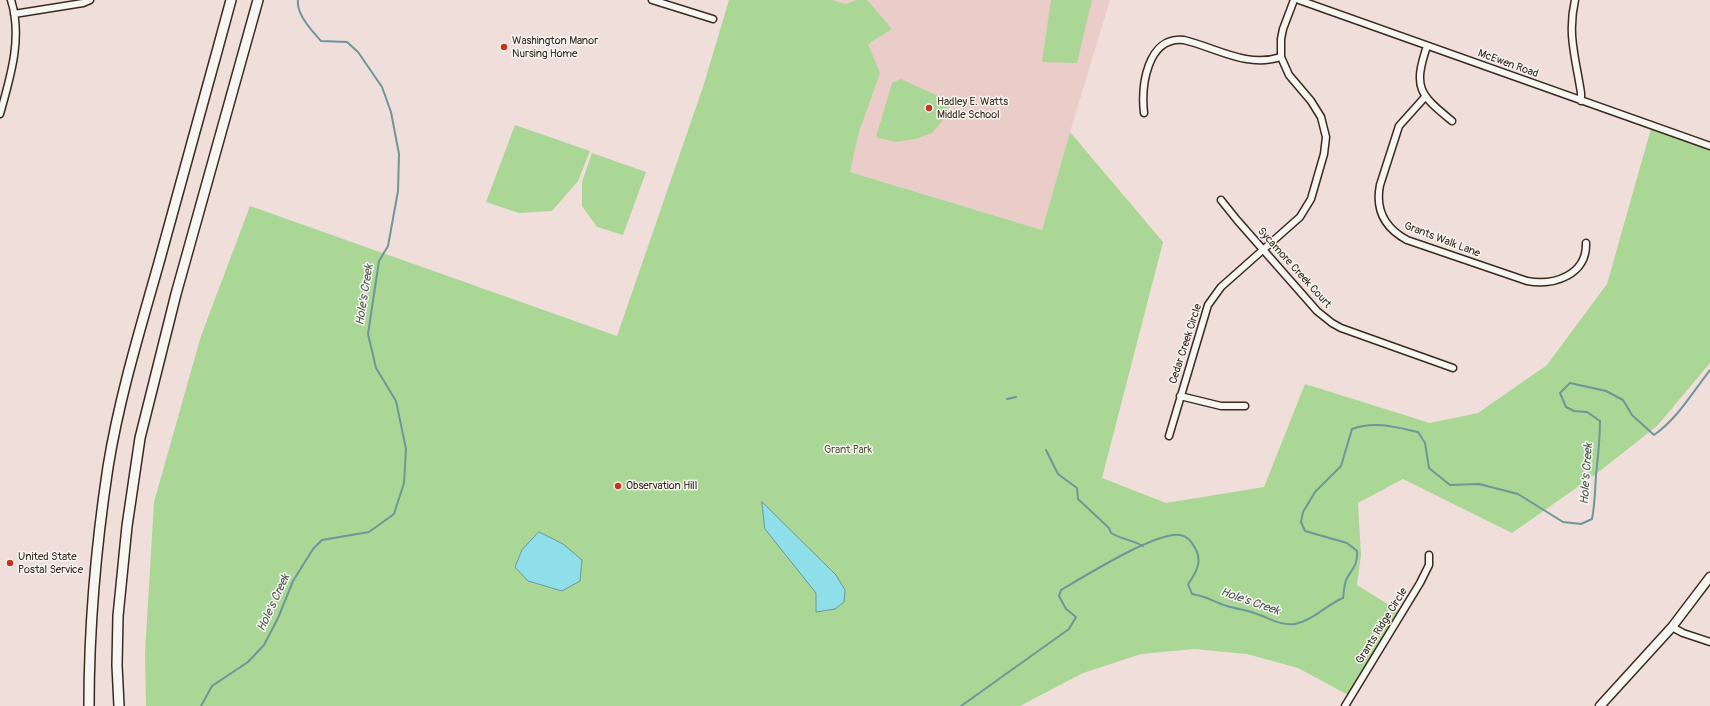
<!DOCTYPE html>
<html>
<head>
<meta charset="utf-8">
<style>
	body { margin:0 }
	canvas { display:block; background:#efdeda }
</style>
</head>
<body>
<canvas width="1710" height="706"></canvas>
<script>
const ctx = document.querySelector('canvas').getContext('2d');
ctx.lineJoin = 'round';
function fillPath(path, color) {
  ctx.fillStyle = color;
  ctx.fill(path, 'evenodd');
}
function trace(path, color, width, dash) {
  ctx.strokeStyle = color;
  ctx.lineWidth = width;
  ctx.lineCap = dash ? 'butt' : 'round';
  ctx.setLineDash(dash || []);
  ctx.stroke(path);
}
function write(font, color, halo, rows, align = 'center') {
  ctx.font = font + ' Pangolin,sans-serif';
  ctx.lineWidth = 3;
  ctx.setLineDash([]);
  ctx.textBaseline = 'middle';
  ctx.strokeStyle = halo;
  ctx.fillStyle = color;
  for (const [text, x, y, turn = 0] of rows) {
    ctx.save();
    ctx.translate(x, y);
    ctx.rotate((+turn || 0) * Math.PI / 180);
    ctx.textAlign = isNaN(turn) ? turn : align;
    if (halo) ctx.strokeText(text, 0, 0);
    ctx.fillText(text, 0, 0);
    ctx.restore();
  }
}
fillPath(new Path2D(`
	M729 0H1110L1070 132 1042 230 850 172 859 132 704 84Z`), '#eacdc9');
fillPath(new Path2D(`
	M729 0H832L845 4 857 0H867L892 29 868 44 880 73 859 132 850 172 1042 230 1070 132 1163 242 1102 478 1166 503 1264 487 1305 384 1430 423 1478 413 1547 365 1607 284 1652 125 1710 146V363L1657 426 1596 474 1512 533 1403 479 1358 503 1361 555 1357 585 1402 613 1350 696 1298 668 1247 654 1194 649 1141 654 1083 673 1020 706H146L145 653 154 502 201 336 250 206 617 336 704 84Z
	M1051 0H1092L1077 63 1042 62Z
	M901 79 951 102 942 121 932 133 915 139 895 142 876 137 892 83Z
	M515 125 590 151 578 181 552 211 519 213 486 202Z
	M592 153 646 172 623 235 597 227 582 206V182Z`), '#aad796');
const water = new Path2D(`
	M762 502 836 575 845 590 844 602 835 609 816 612V593L765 529Z
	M539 532 563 544 582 560 580 581 562 591 528 581 515 567 522 550Z`);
fillPath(water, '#8fdfea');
trace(water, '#6d9798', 1);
trace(new Path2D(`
	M1007 399 1016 397
	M1046 450 1058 474 1077 488 1078 499 1109 528 1111 533C1121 539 1132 540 1143 546
	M201 706 212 686 248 662 264 645 278 618 293 581 313 549 322 540 369 532 394 514 404 483 406 449 396 401 376 368 368 334 379 261 388 246 398 191 399 154 391 112 382 87 358 52 347 42 321 41C312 31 296 14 298 0
	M961 706 1069 629 1076 617 1066 609 1059 596 1061 590C1085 576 1155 532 1180 535 1188 536 1192 542 1195 548 1203 561 1196 573 1188 584L1192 594C1206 596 1214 602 1227 606 1237 609 1247 610 1257 614 1269 618 1281 626 1295 624 1314 620 1326 605 1343 598 1344 592 1344 584 1347 578 1353 568 1358 564 1357 551L1347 543 1305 531 1301 522 1303 512 1315 492 1341 466 1352 429C1375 421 1395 427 1418 432L1425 443 1429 468 1450 485 1479 484 1518 494 1563 522 1581 524 1592 519C1595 504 1595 490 1596 475 1598 456 1600 440 1600 421L1587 412 1574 411 1566 407 1560 393 1570 383 1606 391 1623 400 1632 415 1654 435C1678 418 1692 393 1710 370`), '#6d9798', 2);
const minor = new Path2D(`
	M652 0 713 19
	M1299 0 1710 146
	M1575 0C1567 35 1576 59 1581 93V101
	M14 14 83 3 90 0
	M1427 46C1413 88 1419 94 1452 121
	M1425 97 1399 126 1380 185C1375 210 1385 228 1407 240L1527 281C1554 286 1587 275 1586 243
	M1144 113C1141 86 1147 36 1184 40 1217 48 1246 68 1281 57
	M0 114C10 78 23 38 11 0
	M1221 200 1237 220 1317 311 1332 323 1341 328 1453 368
	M1180 396 1221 406H1245
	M1169 436 1208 305 1221 287 1300 217 1311 199 1324 154 1326 137 1321 117 1311 101 1289 75 1281 57V39L1283 29 1294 0
	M1672 627 1683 633 1710 642
	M1345 706 1420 583 1429 565V555`);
const major = new Path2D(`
	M1600 706 1672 627 1710 577`);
const highway = new Path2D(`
	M89 706C89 626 96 546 108 467 119 399 139 333 158 266 182 178 207 89 231 0
	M119 706 117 665 118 616 127 526 140 438 176 294 258 0`);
trace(minor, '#3b2a1e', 9);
trace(major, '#3b2a1e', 11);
trace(highway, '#3b2a1e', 12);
trace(minor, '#f6f6f2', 6);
trace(major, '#f6f6f2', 8);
trace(highway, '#f6f6f2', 9);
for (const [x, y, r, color] of [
	[504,47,4,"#c8321e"],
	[929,108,4,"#c8321e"],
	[618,486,4,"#c8321e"],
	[10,563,4,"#c8321e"]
]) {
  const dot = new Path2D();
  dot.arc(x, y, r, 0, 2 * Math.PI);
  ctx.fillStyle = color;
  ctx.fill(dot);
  trace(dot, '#f6f6f2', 1.5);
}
write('11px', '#3b2a1e', '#f6f6f2', [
	["Washington Manor",512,41],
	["Nursing Home",512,54],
	["Hadley E. Watts",937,102],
	["Middle School",937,115],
	["Observation Hill",626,486],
	["United State",18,557],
	["Postal Service",18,570]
], 'left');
write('11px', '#3b2a1e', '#f6f6f2', [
	["McEwen Road",1508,64,20],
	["Grants Walk Lane",1442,240,21],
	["Sycamore Creek Court",1294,268,48],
	["Cedar Creek Circle",1186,344,-72],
	["Grants Ridge Circle",1382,626,-58]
]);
write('11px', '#57553c', '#f6f6f2', [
	["Grant Park",848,450]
]);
write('italic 12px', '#505751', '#f6f6f2', [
	["Hole's Creek",365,295,-81],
	["Hole's Creek",1587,474,-86],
	["Hole's Creek",1250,602,19],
	["Hole's Creek",274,603,-65]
]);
</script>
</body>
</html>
